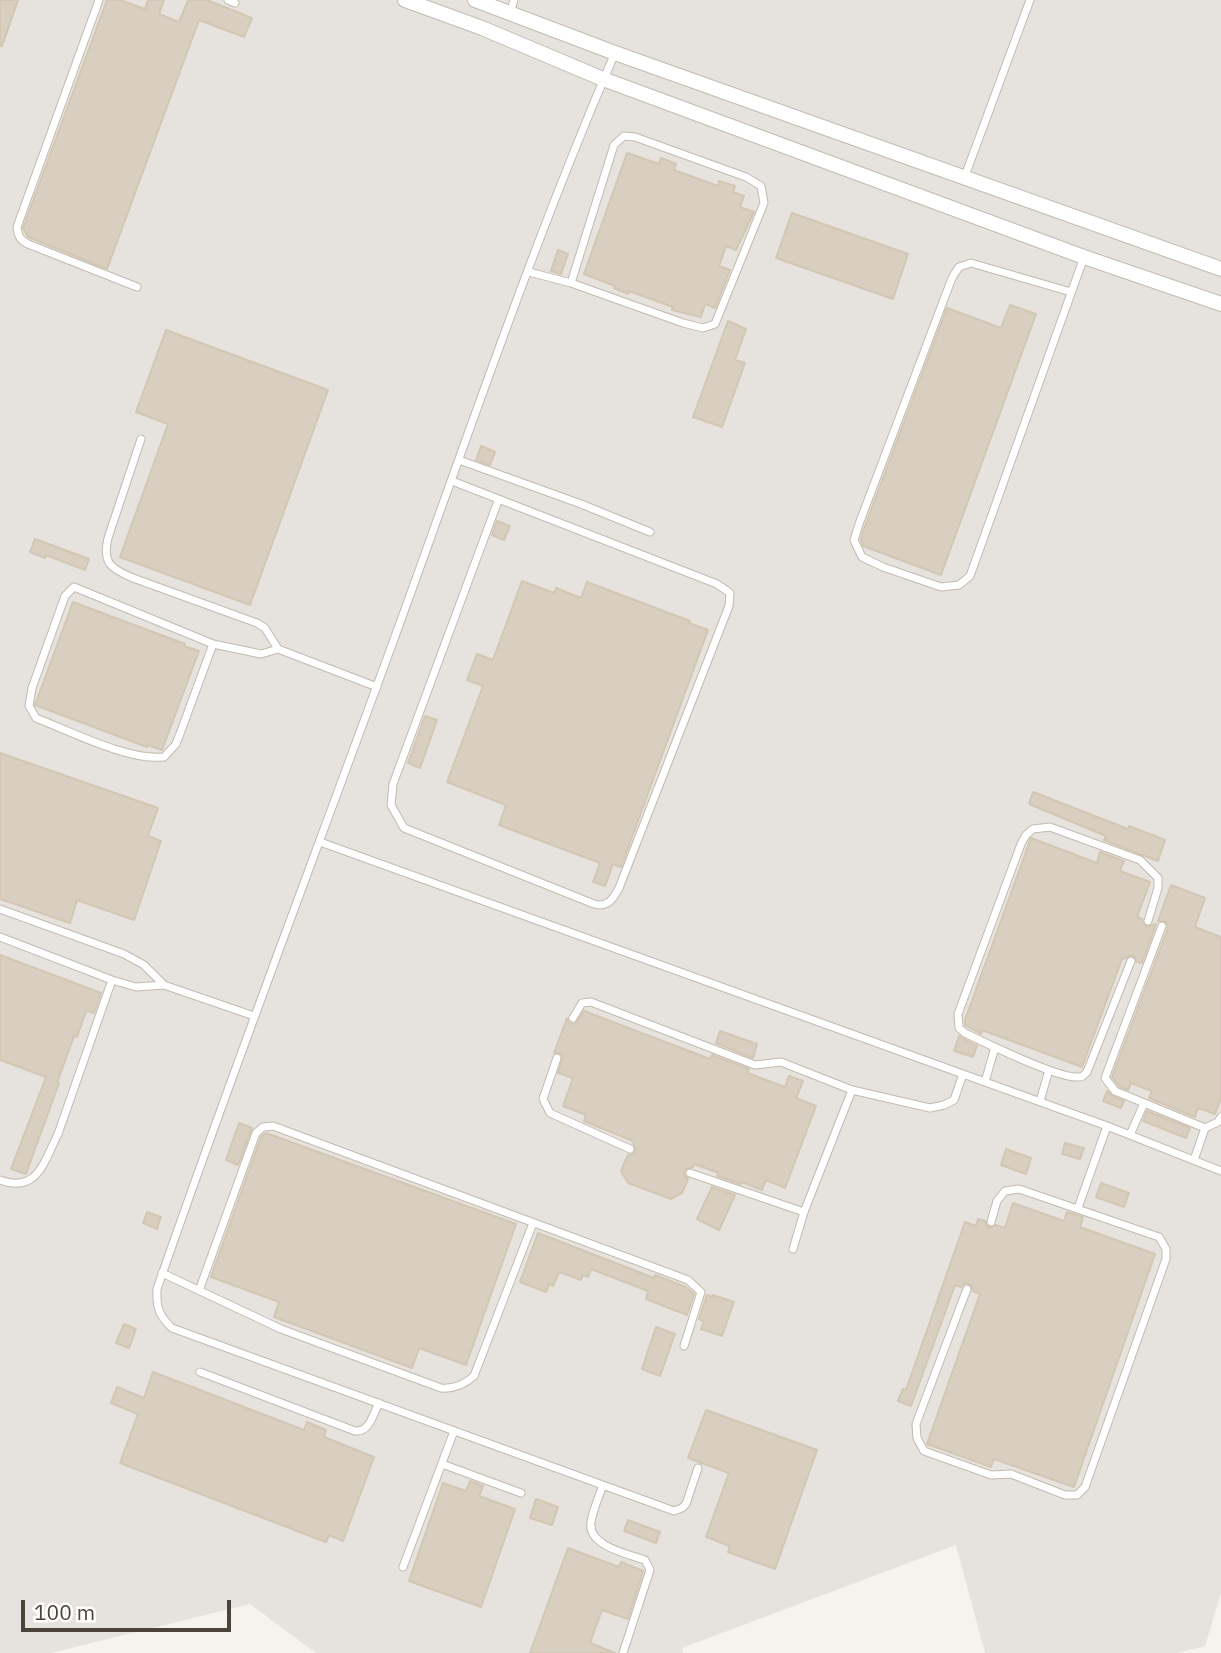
<!DOCTYPE html>
<html>
<head>
<meta charset="utf-8">
<style>
	body { margin:0 }
	#map { position:relative; width:1221px; height:1653px; overflow:hidden; background:#f6f3ec; font-family:"IBM Plex Sans",sans-serif }
	canvas { display:block }
	.scale { position:absolute; left:21px; top:1600px; width:210px; height:32px; box-sizing:border-box; border:4px solid #4b4439; border-top:0; padding-left:9px; font-size:21px; line-height:24px; white-space:nowrap; color:#4b4439; -webkit-text-stroke:5px #fff; paint-order:stroke }
</style>
</head>
<body>
<div id="map">
<canvas width="1221" height="1653"></canvas>
<div class="scale">100 m</div>
</div>
<script>
const ctx = document.querySelector('canvas').getContext('2d');
ctx.lineJoin = 'round';
function fillPath(path, color) {
  ctx.fillStyle = color;
  ctx.fill(path, 'evenodd');
}
function trace(path, color, width, dash) {
  ctx.strokeStyle = color;
  ctx.lineWidth = width;
  ctx.lineCap = dash ? 'butt' : 'round';
  ctx.setLineDash(dash || []);
  ctx.stroke(path);
}
fillPath(new Path2D(`
	M0 0H1221V1593L1205 1646 1177 1653H985L956 1545 682 1648 683 1653H316L250 1604 51 1653H0Z`), '#e6e2dd');
const building = new Path2D(`
	M0 0H18L2 46H0Z
	M107 0H120L145 9 148 0H164L159 14 179 22 188 0H207L252 18 244 37 199 20 107 269 28 237 23 228Z
	M627 153 659 164 661 158 676 164 674 170 718 186 719 181 735 186 733 192 744 196 740 207 754 212 736 250 726 246 719 266 730 270 715 308 705 304 701 317 672 310 673 307 629 291 628 294 614 288 615 286 584 274Z
	M792 213 908 254 893 299 776 258Z
	M558 250 568 254 561 274 551 271Z
	M1010 305 1036 314 941 575 863 546 861 540 862 534 947 308 1001 328Z
	M728 321 746 329 735 360 745 363 722 427 693 417Z
	M166 330 328 390 250 605 120 557 168 424 136 412Z
	M481 446 495 452 490 465 476 460Z
	M497 521 510 526 504 540 492 535Z
	M35 539 89 559 85 570 46 555 45 558 30 552Z
	M522 581 554 593 556 588 581 598 587 582 690 621 689 623 708 630 621 867 613 864 605 886 593 882 600 863 499 825 506 805 447 782 483 686 467 680 477 654 493 660Z
	M73 602 185 644 184 646 199 651 162 750 148 745 147 747 35 705Z
	M425 716 437 720 420 768 408 763Z
	M0 753 158 808 148 836 161 841 134 920 77 900 70 923 0 899Z
	M1033 792 1128 829 1129 826 1165 840 1158 861 1104 840 1106 836 1029 804Z
	M1031 838 1097 863 1100 852 1124 861 1120 871 1150 882 1137 917 1142 919 1146 927 1156 924 1142 963 1137 962 1133 955 1122 959 1082 1067 982 1030 981 1034 965 1025V1020Z
	M1171 885 1205 898 1195 927 1221 937V1098L1215 1114 1198 1108 1195 1117 1149 1098 1152 1091 1131 1083 1128 1090 1119 1086 1112 1077 1168 928 1166 922 1158 921Z
	M0 955 101 993 94 1013 86 1011 77 1037 74 1036 57 1083H59L26 1174 11 1169 46 1077 0 1060Z
	M584 1011 710 1059 712 1055 749 1069 747 1073 785 1087 789 1076 803 1081 796 1098 816 1106 785 1188 766 1180 762 1190 742 1182 741 1184 717 1176 719 1173 694 1164 693 1167 685 1170 684 1175 688 1179 682 1193 671 1199 628 1183 621 1171 628 1155 633 1154 636 1151 633 1141 584 1121 586 1115 563 1106 573 1078 558 1073 563 1056 560 1053H554L567 1018 569 1023 575 1024Z
	M720 1031 757 1044 753 1058 716 1043Z
	M959 1036 977 1046 973 1057 954 1051Z
	M1107 1091 1112 1096 1124 1101 1121 1108 1103 1101Z
	M1147 1111 1190 1128 1186 1138 1143 1121Z
	M239 1123 252 1128 238 1165 226 1160Z
	M266 1133 516 1224 466 1365 419 1348 412 1368 274 1317 279 1302 211 1277 261 1137Z
	M1065 1143 1084 1148 1080 1159 1062 1154Z
	M1006 1149 1031 1158 1026 1174 1001 1165Z
	M1101 1183 1129 1193 1124 1207 1096 1197Z
	M712 1187 735 1195 719 1230 697 1219Z
	M1013 1203 1064 1221 1067 1212 1083 1217 1080 1227 1155 1254 1074 1487 994 1459 991 1467 927 1444 980 1294 973 1291 970 1284 965 1283 961 1287 955 1285 911 1406 898 1401 903 1389 906 1390 965 1222 976 1226 978 1219 985 1221 989 1228 996 1225 1005 1228Z
	M147 1212 161 1217 157 1229 143 1223Z
	M538 1233 654 1278 655 1275 686 1287 694 1294 687 1315 646 1299 648 1291 591 1269 588 1277 583 1275 581 1280 559 1272 553 1286 549 1284 546 1292 520 1282Z
	M707 1295 713 1297V1295L734 1302 722 1336 701 1329 704 1321 699 1319Z
	M124 1324 136 1329 129 1348 116 1343Z
	M656 1327 675 1334 660 1376 642 1369Z
	M153 1372 304 1430 307 1422 326 1430 324 1437 374 1457 343 1541 329 1535 326 1542 120 1463 138 1414 111 1403 117 1387 144 1398Z
	M706 1410 817 1450 775 1569 728 1552 730 1546 706 1537 729 1473 688 1458Z
	M470 1481 483 1486 479 1496 515 1509 481 1607 409 1581 443 1483 466 1491Z
	M536 1499 558 1507 552 1525 530 1518Z
	M628 1520 660 1532 656 1543 624 1531Z
	M568 1548 619 1567 621 1562 643 1571 628 1619 602 1610 590 1643 615 1653H530Z`);
fillPath(building, '#d8cfc1');
trace(building, '#d3c7b4', 2);
const lane = new Path2D(`
	M99 0 17 227C18 236 20 240 28 244L137 287
	M228 0 235 3
	M510 13 514 0
	M615 53C532 245 465 445 393 642 314 858 232 1072 157 1289 156 1307 159 1316 172 1328L674 1511 682 1508 686 1504 698 1468
	M965 176 1030 0
	M529 272 571 283 683 323 703 328 715 324 764 203 761 186 746 177 635 137 624 136 614 145 571 283
	M1071 292 971 263 959 267 952 278 859 524 854 540 862 557 883 567 941 587 959 585 970 576 1084 257
	M141 439 108 538C102 563 111 569 133 578L257 623 265 628 278 649
	M459 460 581 504 650 532
	M452 481 717 584 730 593 729 606 619 888C613 899 608 908 594 904L404 828 391 805 393 784 498 501
	M213 644 181 731 176 744 164 757C128 761 70 731 36 718L29 706 32 688 65 596 74 587 213 644 261 654 278 649 377 687
	M320 842 1107 1126 1221 1171
	M0 909 124 954 144 965 164 985
	M1162 926 1105 1078 1115 1091 1205 1128 1218 1122 1221 1117
	M0 937 112 980 136 987 164 985 254 1016
	M1131 961 1087 1072C1083 1076 1083 1077 1078 1077 1060 1079 985 1043 965 1033L959 1028 958 1014 1021 844 1026 835 1033 829 1050 827 1140 860 1158 878V888L1148 921
	M573 1018 582 1003 591 1002 755 1065 781 1062 852 1090 930 1108 944 1105 954 1100 963 1074
	M557 1058 543 1099 550 1113 630 1149
	M985 1082 995 1047
	M1040 1101 1049 1070
	M1130 1135 1144 1103
	M1194 1160 1205 1128
	M690 1173 804 1212
	M0 1180C37 1194 44 1162 58 1134L112 980
	M1078 1208 1107 1126
	M793 1249 804 1212 852 1090
	M162 1273 281 1329 441 1388C454 1389 464 1385 474 1376L533 1223
	M200 1288 256 1133 263 1127 273 1126 688 1280 701 1292 684 1346
	M967 1289 916 1424 917 1438 924 1451 991 1475 1011 1474 1065 1495H1077L1085 1487 1166 1259V1249L1159 1237 1019 1189 1005 1191 997 1201 991 1222
	M200 1372 355 1431C370 1432 373 1414 379 1403
	M442 1464 521 1493
	M603 1485C599 1497 593 1509 591 1522 587 1546 628 1554 645 1560L650 1570 623 1653
	M403 1567 454 1431`);
const street = new Path2D(`
	M405 0 482 28 603 79 1084 257 1221 304
	M475 0 615 53 1221 269`);
trace(lane, '#c2bbae', 9);
trace(street, '#c2bbae', 16);
trace(lane, '#fff', 7);
trace(street, '#fff', 14);
</script>
</body>
</html>
